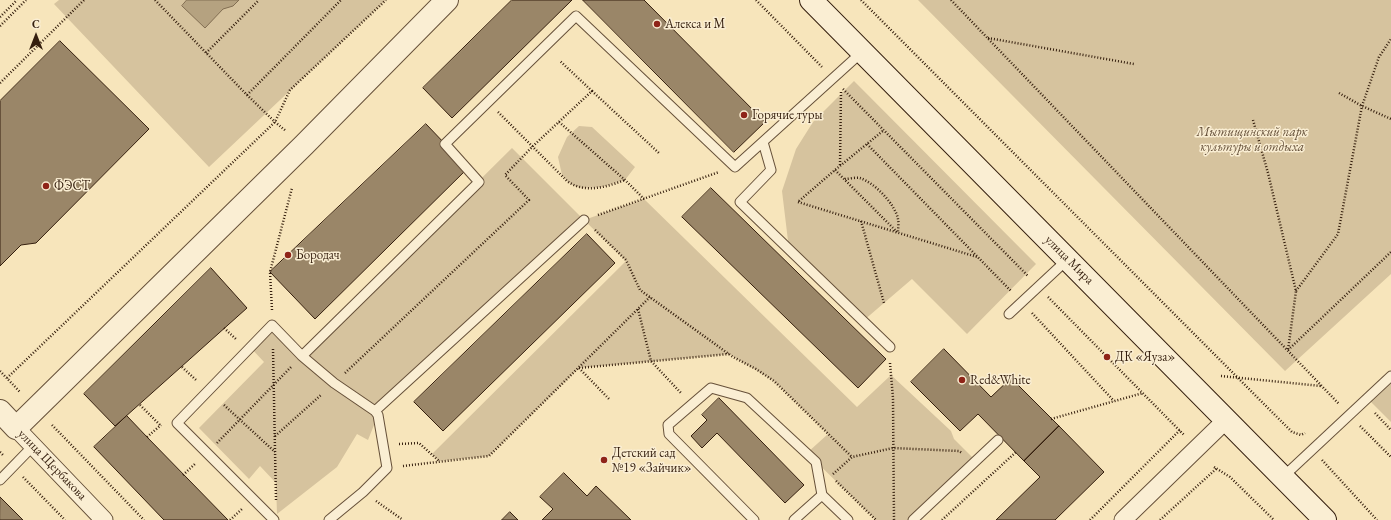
<!DOCTYPE html>
<html>
<head>
<meta charset="utf-8">
<style>
	body { margin:0 }
	#map { position:relative; width:1391px; height:520px; overflow:hidden; background:#f7e5bb; font-family:"EB Garamond",serif }
	canvas { display:block }
	.north { position:absolute; left:16px; top:16px; width:40px; height:40px; -webkit-text-stroke:3px #faeed3; paint-order:stroke; rotate:0deg; font-size:11px; font-weight:700; line-height:16px; text-align:center; color:#351f0e }
	.north::after { content:''; display:block; margin:auto; width:14px; height:18px; background:#351f0e; clip-path:polygon(50% 0,100% 100%,50% 72%,0 100%) }
</style>
</head>
<body>
<div id="map">
<canvas width="1391" height="520"></canvas>
<div class="north">С</div>
</div>
<script>
const ctx = document.querySelector('canvas').getContext('2d');
ctx.lineJoin = 'round';
function fillPath(path, color) {
  ctx.fillStyle = color;
  ctx.fill(path, 'evenodd');
}
function trace(path, color, width, dash) {
  ctx.strokeStyle = color;
  ctx.lineWidth = width;
  ctx.lineCap = dash ? 'butt' : 'round';
  ctx.setLineDash(dash || []);
  ctx.stroke(path);
}
function write(font, color, halo, rows, align = 'center') {
  ctx.font = font + ' "EB Garamond",serif';
  ctx.lineWidth = 3;
  ctx.setLineDash([]);
  ctx.textBaseline = 'middle';
  ctx.strokeStyle = halo;
  ctx.fillStyle = color;
  for (const [text, x, y, turn = 0] of rows) {
    ctx.save();
    ctx.translate(x, y);
    ctx.rotate((+turn || 0) * Math.PI / 180);
    ctx.textAlign = isNaN(turn) ? turn : align;
    if (halo) ctx.strokeText(text, 0, 0);
    ctx.fillText(text, 0, 0);
    ctx.restore();
  }
}
fillPath(new Path2D(`
	M59 0H386L209 167 54 4Z
	M918 0H1391V274L1285 371Z
	M854 81 1036 264 967 334 912 279 863 321 789 249 782 191 796 149 813 122Z
	M579 126 592 127 635 167 625 180 601 187 581 188 574 186 567 181 562 175 558 157 567 137Z
	M512 148 584 220 644 199 857 407 891 375 951 431 954 439 976 461 913 520H876L807 453 828 434 774 381 729 354 579 368 489 456 439 461 432 454 626 261 584 220 375 411 378 415 368 440 357 434 337 467 277 514 276 483 260 466 249 479 199 428 264 362 250 347 272 325 302 356Z
	M1391 376V422L1368 399Z`), '#d6c39e');
const water = new Path2D(`
	M187 0H239L233 6 223 9 205 28 182 6Z`);
fillPath(water, '#b5a280');
trace(water, '#826e52', 1);
const building = new Path2D(`
	M512 0H572L452 118 423 88Z
	M583 0H644L765 122 734 152Z
	M60 41 149 129 36 243 21 245 0 266V101Z
	M426 124 468 168 315 319 270 272Z
	M711 188 886 359 858 388 682 217Z
	M587 234 615 263 443 431 414 402Z
	M211 268 247 308 115 426 84 394Z
	M944 349 991 397 1011 378 1059 426 1024 461 978 414 960 431 911 382Z
	M719 398 804 485 785 503 717 433 702 448 691 436 707 420 702 415Z
	M127 416 147 437 228 520H164L94 447Z
	M1059 426 1104 472 1055 520H996L1040 477 1024 461Z
	M564 473 587 496 596 486 631 520H542L553 509 540 497Z
	M0 497 23 520H0Z
	M510 512 518 520H502Z`);
fillPath(building, '#9a8668');
trace(building, '#351f0e', 1);
const service = new Path2D(`
	M763 142 771 170 740 202 890 347
	M1009 314 1068 259
	M302 356 334 383 375 411
	M1283 477 1391 376
	M0 480 33 446
	M274 520 177 423 272 325 302 356 479 182 445 144 576 16 735 167 862 52
	M329 520 363 492 387 468 378 415 375 411 584 220
	M754 520 669 434 668 425 711 388 747 398 816 462 822 495 848 520
	M794 520 822 495
	M913 520 998 440`);
const minor = new Path2D(`
	M16 428 104 520
	M1123 520 1226 420`);
const tertiary = new Path2D(`
	M0 411 16 428 304 145 447 0`);
const secondary = new Path2D(`
	M811 0 1325 520`);
trace(service, '#665039', 11);
trace(minor, '#665039', 19);
trace(tertiary, '#665039', 24);
trace(secondary, '#351f0e', 24);
trace(new Path2D(`
	M155 0 247 95 275 122 286 131
	M756 0 822 67
	M861 0 1257 397 1292 432 1301 435 1305 433
	M951 0 1339 404
	M0 17 17 0
	M0 26 26 0
	M988 38 1134 64
	M206 53 259 0
	M0 83 84 0
	M843 89 1028 276
	M592 91 660 154
	M1339 93 1362 106 1391 119
	M247 95 341 0
	M498 112 567 181C585 194 606 187 625 180
	M1253 120 1268 173 1296 291 1288 350
	M559 122 625 180 644 199
	M867 144 1011 291
	M840 165 841 92
	M835 170 897 232
	M845 179C849 179 856 177 860 178 875 183 895 204 898 219 899 223 898 228 898 232
	M799 201 835 170 884 130
	M798 202 977 257
	M598 215 719 172
	M861 221 884 303
	M595 230 626 260 640 290 733 357 756 369 774 381 852 457
	M1296 291 1338 234 1362 106 1379 57 1391 39
	M1048 297 1184 435
	M638 309 651 361 681 393
	M272 310 270 272 292 188
	M1032 313 1114 401
	M224 328 237 340
	M273 349 276 500
	M1288 350 1391 252
	M890 363 893 398 894 520
	M182 367 196 380
	M579 368 729 354
	M579 368 610 400
	M0 371 20 392
	M345 373 529 200 505 175 533 146 592 91 560 61
	M1221 376 1321 386
	M7 378 275 122 290 90 386 0
	M140 405 161 426
	M224 405 275 452
	M1375 413 1391 430
	M1051 419 1143 393
	M52 425 144 520
	M1360 426 1391 457
	M275 436 322 394
	M147 437 161 425
	M217 443 292 366
	M399 444 419 443 439 461
	M0 452 4 456
	M1322 460 1377 520
	M403 466 489 456 650 297
	M1214 467 1230 477 1274 520
	M833 474 852 457 893 448 959 451 962 453
	M183 475 196 463
	M23 477 65 520
	M836 481 876 520
	M376 501 403 520
	M230 520 242 509
	M942 520 1016 452
	M1090 520 1180 430
	M1160 520 1217 468`), '#351f0e', 2.5, [1, 2]);
trace(service, '#faeed3', 9);
trace(minor, '#faeed3', 17);
trace(tertiary, '#faeed3', 22);
trace(secondary, '#faeed3', 22);
for (const [x, y, r, color] of [
	[657,24,4,"#8f2418"],
	[744,115,4,"#8f2418"],
	[46,186,4,"#8f2418"],
	[288,255,4,"#8f2418"],
	[1107,357,4,"#8f2418"],
	[962,380,4,"#8f2418"],
	[604,460,4,"#8f2418"]
]) {
  const dot = new Path2D();
  dot.arc(x, y, r, 0, 2 * Math.PI);
  ctx.fillStyle = color;
  ctx.fill(dot);
  trace(dot, '#faeed3', 1.5);
}
write('13px', '#351f0e', '#faeed3', [
	["Алекса и М",665,24],
	["Горячие туры",752,115],
	["ФЭСТ",54,186],
	["Бородач",296,255],
	["ДК «Яуза»",1115,357],
	["Red&White",970,380],
	["Детский сад",612,453],
	["№19 «Зайчик»",612,468]
], 'left');
write('italic 13px', '#655039', '#faeed3', [
	["Мытищинский парк",1252,132],
	["культуры и отдыха",1252,147]
]);
write('13px', '#351f0e', '#faeed3', [
	["улица Мира",1069,260,45],
	["улица Щербакова",52,465,46]
]);
</script>
</body>
</html>
